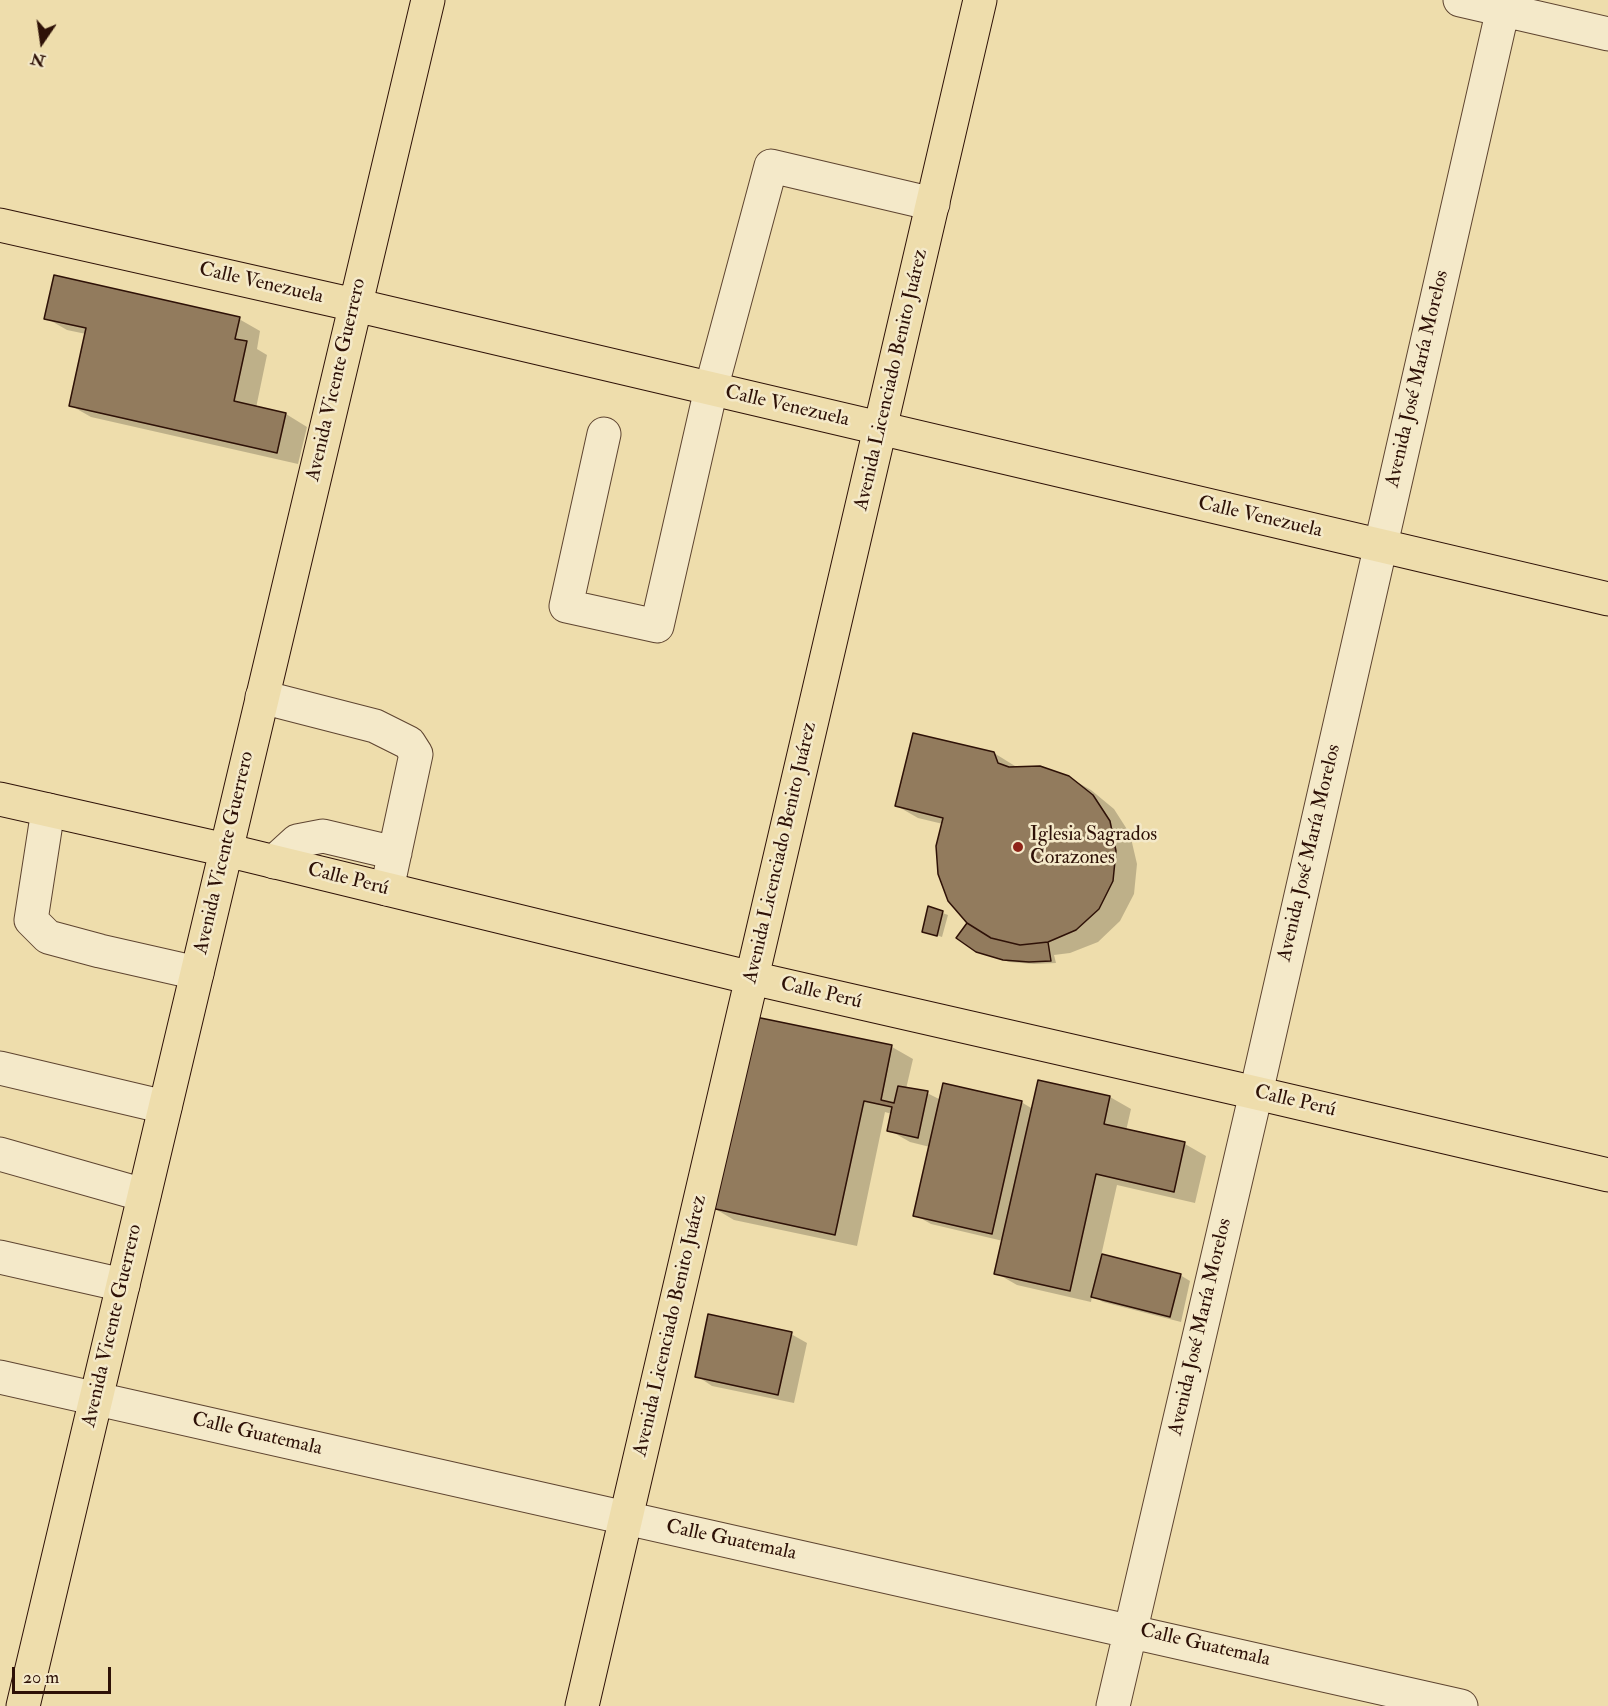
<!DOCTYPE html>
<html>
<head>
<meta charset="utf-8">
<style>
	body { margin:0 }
	#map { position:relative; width:1608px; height:1706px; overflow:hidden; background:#eeddac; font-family:"IM FELL Double Pica",serif }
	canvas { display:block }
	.north { position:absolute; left:12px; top:12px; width:60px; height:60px; -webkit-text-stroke:4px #f4e9c9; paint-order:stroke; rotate:193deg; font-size:16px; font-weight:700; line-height:24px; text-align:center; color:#2e1107 }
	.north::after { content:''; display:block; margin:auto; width:21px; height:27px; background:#2e1107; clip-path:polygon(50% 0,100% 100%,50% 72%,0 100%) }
	.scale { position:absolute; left:12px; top:1667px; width:99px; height:27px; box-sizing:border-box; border:3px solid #2e1107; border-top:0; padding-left:8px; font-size:18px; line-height:21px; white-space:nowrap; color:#2e1107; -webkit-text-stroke:4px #f4e9c9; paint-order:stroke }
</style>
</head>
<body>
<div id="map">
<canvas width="1608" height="1706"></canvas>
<div class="north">N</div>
<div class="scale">20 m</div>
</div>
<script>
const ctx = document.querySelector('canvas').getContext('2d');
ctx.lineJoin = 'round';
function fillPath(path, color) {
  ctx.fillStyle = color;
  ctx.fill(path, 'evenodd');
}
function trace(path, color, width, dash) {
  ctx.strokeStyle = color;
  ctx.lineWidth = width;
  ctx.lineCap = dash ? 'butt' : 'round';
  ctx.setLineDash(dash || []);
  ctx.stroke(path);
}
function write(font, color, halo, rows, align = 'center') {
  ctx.font = font + ' "IM FELL Double Pica",serif';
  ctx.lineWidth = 5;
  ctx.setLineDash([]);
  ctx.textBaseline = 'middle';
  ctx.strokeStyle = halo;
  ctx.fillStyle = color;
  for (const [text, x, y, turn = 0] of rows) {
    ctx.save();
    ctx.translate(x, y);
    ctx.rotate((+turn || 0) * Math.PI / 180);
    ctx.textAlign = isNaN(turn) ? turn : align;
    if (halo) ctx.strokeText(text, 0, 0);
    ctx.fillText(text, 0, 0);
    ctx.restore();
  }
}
fillPath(new Path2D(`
	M46 318 239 319 260 331 257 349 267 355 256 408 286 414 307 427 298 464 91 417 70 405 86 334 67 330Z
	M994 753 1015 766 1016 768 1068 777 1091 790 1114 809 1130 834 1137 864 1134 894 1120 921 1098 942 1070 953 1054 955 1056 963 1034 964 1009 962 977 951 943 824 918 818 897 806Z
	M929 908 948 915 942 937 924 931Z
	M752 1017 892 1047 913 1059 906 1089 927 1093 941 1100 1021 1102 1033 1109 1039 1081 1110 1097 1131 1109 1126 1131 1185 1144 1206 1156 1195 1203 1117 1185 1101 1256 1180 1275 1190 1281 1181 1322 1103 1302 1092 1296 1091 1302 1017 1285 996 1273 1003 1241 931 1224 915 1215 930 1147 910 1142 889 1130 892 1114 885 1112 857 1246 734 1220 712 1207Z
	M791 1334 807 1343 794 1403 712 1386 697 1376Z`), '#0003');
const building = new Path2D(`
	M54 275 240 317 235 339 247 341 234 401 286 413 277 453 69 406 86 328 44 319Z
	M913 733 994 752 998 763 1009 767 1040 766 1069 776 1093 795 1110 821 1116 851 1113 881 1099 909 1076 930 1048 942 1020 945 991 938 967 923 948 901 938 874 936 846 943 818 895 806Z
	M928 906 943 911 937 936 922 932Z
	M967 923 991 938 1020 945 1048 942 1051 961 1029 962 1003 960 976 952 956 938Z
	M751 1016 892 1045 881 1100 894 1103 898 1086 928 1091 918 1138 887 1131 892 1107 864 1101 835 1235 711 1208Z
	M1038 1080 1110 1096 1104 1124 1185 1142 1174 1192 1096 1174 1070 1291 994 1274Z
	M943 1083 1022 1101 992 1234 913 1216Z
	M1102 1254 1181 1274 1170 1317 1091 1297Z
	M708 1314 792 1332 778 1395 695 1377Z`);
fillPath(building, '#927b5d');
trace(building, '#2e1107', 1.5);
const minor = new Path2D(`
	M1460 0 1608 34
	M604 434 566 606 657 626 711 389 771 166 933 204
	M262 697 375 726 409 743 416 754 387 889
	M48 810 31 920 48 937 100 951 197 973
	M274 862 297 841 323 836 395 853
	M0 1068 165 1107
	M0 1154 144 1195
	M0 1257 123 1285
	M0 1377C487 1488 975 1593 1461 1706
	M1113 1706 1256 1093 1505 0`);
const major = new Path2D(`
	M0 225 355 305 1608 599
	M0 799 226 850 752 978 1256 1093 1608 1175
	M23 1706 428 0
	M582 1706 980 0`);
trace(minor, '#5e4430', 35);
trace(major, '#2e1107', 35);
trace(minor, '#f4e9c9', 33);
trace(major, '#eeddac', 33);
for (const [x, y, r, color] of [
	[1018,847,6,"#8f2418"]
]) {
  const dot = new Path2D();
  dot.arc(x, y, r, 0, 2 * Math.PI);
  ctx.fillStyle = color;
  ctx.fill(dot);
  trace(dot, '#f4e9c9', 2);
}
write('20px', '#2e1107', '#f4e9c9', [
	["Calle Venezuela",261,284,13],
	["Avenida José María Morelos",1418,379,-77],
	["Avenida Vicente Guerrero",337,380,-77],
	["Avenida Licenciado Benito Juárez",892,380,-77],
	["Calle Venezuela",787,407,13],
	["Calle Venezuela",1260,518,13],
	["Avenida Vicente Guerrero",225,853,-77],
	["Avenida Licenciado Benito Juárez",781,853,-77],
	["Avenida José María Morelos",1310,853,-77],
	["Calle Perú",348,880,14],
	["Calle Perú",821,994,13],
	["Calle Perú",1295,1102,13],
	["Avenida Vicente Guerrero",113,1326,-77],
	["Avenida Licenciado Benito Juárez",671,1326,-77],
	["Avenida José María Morelos",1201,1327,-77],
	["Calle Guatemala",257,1435,13],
	["Calle Guatemala",731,1541,12],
	["Calle Guatemala",1205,1646,13]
]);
write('20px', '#2e1107', '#f4e9c9', [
	["Iglesia Sagrados",1030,836],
	["Corazones",1030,859]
], 'left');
</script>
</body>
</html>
